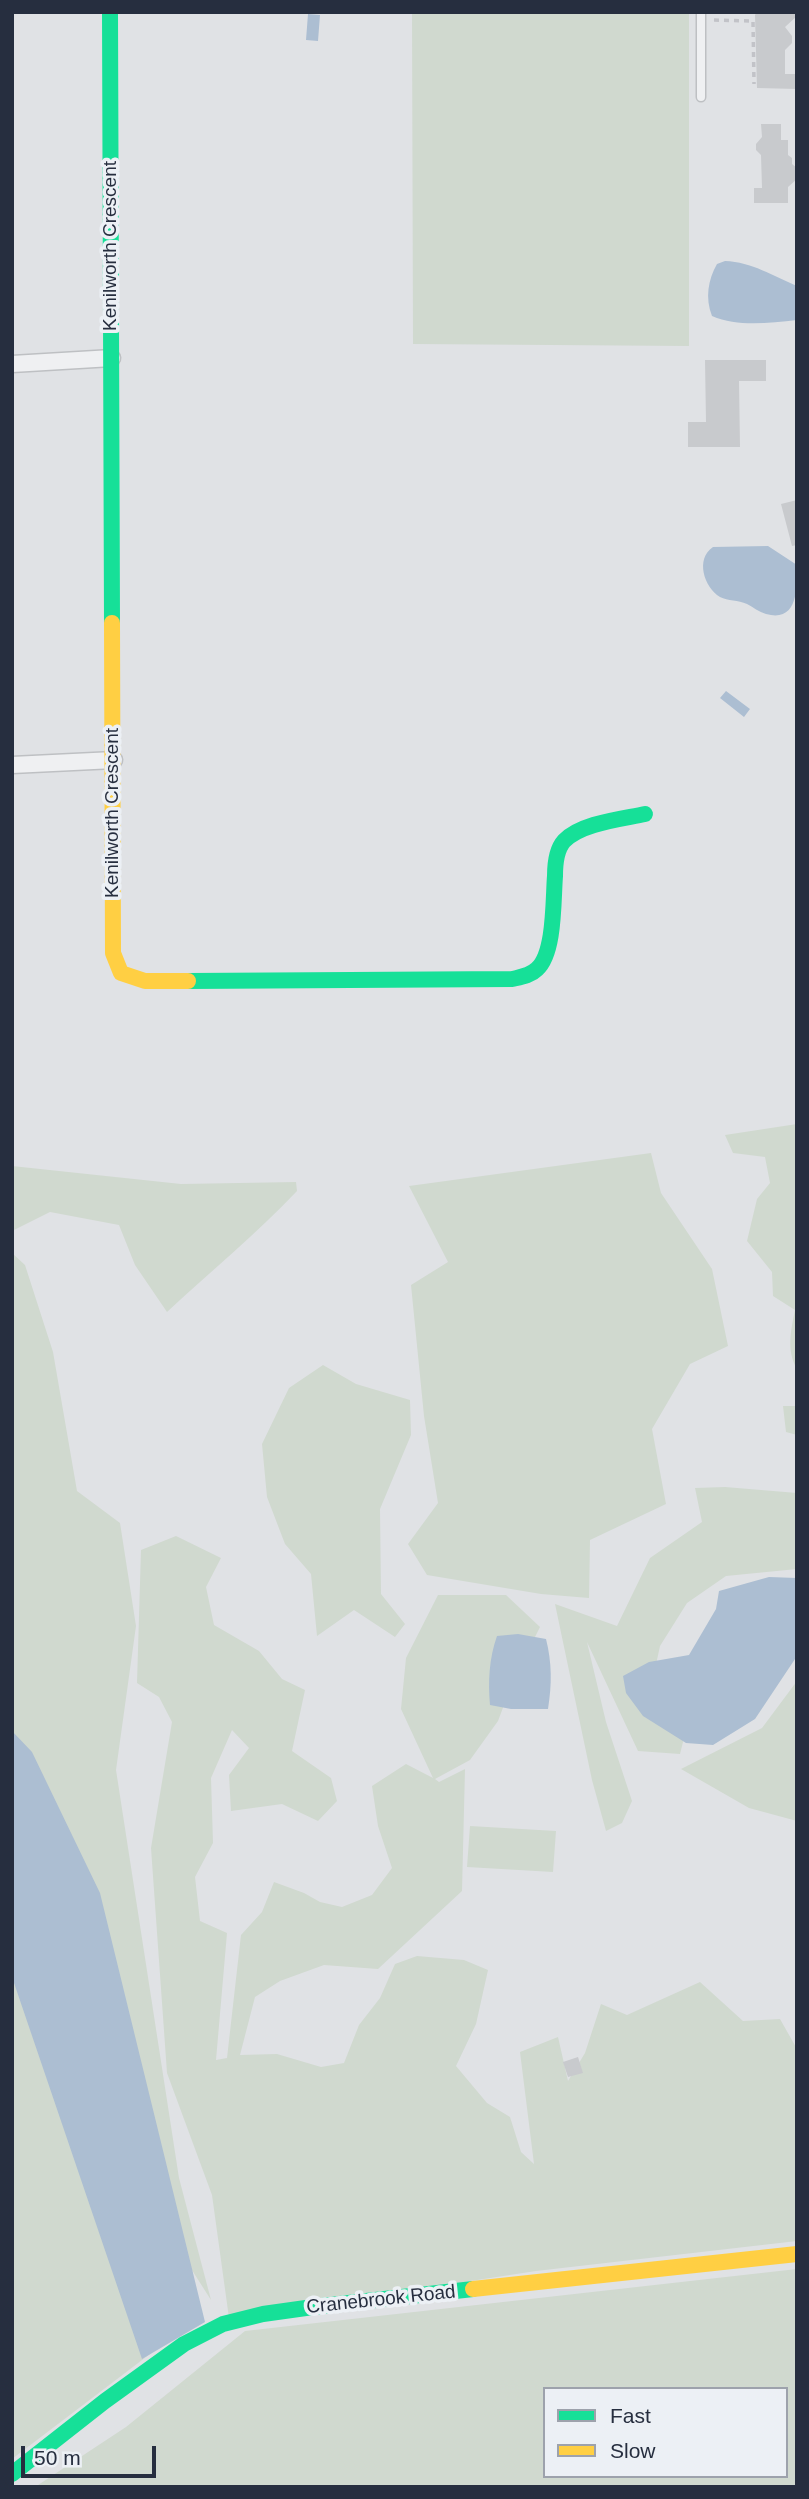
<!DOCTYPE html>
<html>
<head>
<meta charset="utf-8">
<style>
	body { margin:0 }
	#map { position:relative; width:809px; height:2499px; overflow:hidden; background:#e0e2e5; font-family:Arial,sans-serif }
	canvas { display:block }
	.frame { position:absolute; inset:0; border:14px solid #262e3f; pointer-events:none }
	.legend { position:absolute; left:543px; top:2387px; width:245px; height:91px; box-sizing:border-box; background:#ecf0f5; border:2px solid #9da2ac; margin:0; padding:9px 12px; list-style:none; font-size:21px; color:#262e3f }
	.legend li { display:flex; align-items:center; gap:14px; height:35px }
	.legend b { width:35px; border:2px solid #9da2ac }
	.scale { position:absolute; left:21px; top:2446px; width:135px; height:32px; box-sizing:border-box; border:4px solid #262e3f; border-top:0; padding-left:9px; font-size:21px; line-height:24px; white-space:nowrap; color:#262e3f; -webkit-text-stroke:5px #ecf0f5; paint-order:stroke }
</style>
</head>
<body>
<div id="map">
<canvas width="809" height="2499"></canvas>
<div class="frame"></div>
<ul class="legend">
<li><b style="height:9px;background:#16e098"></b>Fast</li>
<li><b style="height:9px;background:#ffcf43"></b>Slow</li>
</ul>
<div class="scale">50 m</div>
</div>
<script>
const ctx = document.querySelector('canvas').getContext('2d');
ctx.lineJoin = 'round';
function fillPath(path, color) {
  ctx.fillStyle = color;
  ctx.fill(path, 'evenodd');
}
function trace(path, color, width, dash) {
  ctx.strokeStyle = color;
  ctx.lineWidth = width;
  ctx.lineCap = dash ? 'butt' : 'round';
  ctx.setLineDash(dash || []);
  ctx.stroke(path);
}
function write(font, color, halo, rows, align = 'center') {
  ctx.font = font + ' Arial,sans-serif';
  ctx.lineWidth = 7;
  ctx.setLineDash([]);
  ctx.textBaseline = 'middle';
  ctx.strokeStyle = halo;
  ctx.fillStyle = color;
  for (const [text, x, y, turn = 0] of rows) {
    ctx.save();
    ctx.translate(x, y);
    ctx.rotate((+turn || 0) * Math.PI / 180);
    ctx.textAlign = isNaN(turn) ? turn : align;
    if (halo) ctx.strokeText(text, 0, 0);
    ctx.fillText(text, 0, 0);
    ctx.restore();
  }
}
fillPath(new Path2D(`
	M412 12H689V346L413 344Z
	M797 1124V1369C786 1350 791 1330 795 1310L773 1296 772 1272 747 1241 757 1199 770 1183 765 1157 733 1153 725 1135Z
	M651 1153 661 1193 712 1269 728 1346 690 1364 652 1429 666 1504 590 1540 589 1598 541 1594 427 1575 408 1544 438 1503 424 1416 411 1285 448 1262 409 1186Z
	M12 1166 181 1184 296 1182 297 1191C256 1234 210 1272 167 1312L135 1265 119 1225 50 1212 12 1231Z
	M12 1253 25 1265 53 1352 77 1491 120 1523 136 1626 116 1770 179 2178 211 2300 113 2146 12 1764Z
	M323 1365 356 1384 410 1400 411 1435 380 1509 381 1594 405 1624 395 1637 354 1610 317 1636 311 1574 285 1544 267 1497 262 1444 289 1388Z
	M783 1406H797V1435L786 1432Z
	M725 1487 797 1493V1569L726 1576 687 1603 660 1646 649 1697 686 1730 680 1754 638 1751 587 1642 606 1722 632 1801 622 1823 606 1831 592 1780 555 1604 617 1626 650 1558 702 1522 695 1488Z
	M176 1536 221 1558 206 1587 214 1625 259 1651 282 1679 305 1690 292 1751 331 1778 337 1801 318 1821 282 1804 231 1811 229 1775 249 1748 232 1730 211 1778 213 1843 195 1877 200 1921 227 1933 216 2060 227 2058 241 1935 262 1912 274 1882 304 1893 320 1902 342 1907 372 1895 392 1868 378 1826 372 1786 406 1764 433 1778 401 1709 406 1658 438 1595H506L540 1627 513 1681 498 1721 470 1760 435 1779 439 1782 465 1769 462 1891 378 1969 324 1965 280 1981 255 1997 240 2055 277 2054 321 2067 344 2063 359 2025 380 1998 395 1964 417 1956 464 1960 488 1970 476 2024 456 2066 487 2103 510 2117 521 2152 534 2164 520 2052 558 2037 568 2081 585 2053 601 2004 627 2015 700 1982 743 2021 780 2019 797 2049V2241L536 2271 229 2318 212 2195 167 2073 151 1848 172 1722 159 1697 137 1683 141 1550Z
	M797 1681V1821L749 1808 681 1769 762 1728Z
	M470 1826 556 1831 553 1872 467 1867Z
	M12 1894 171 2338 12 2459Z
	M797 2269V2487H35L126 2427 245 2331ZM545 2389H786V2476H545Z`), '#d0d9cf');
fillPath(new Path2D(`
	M308 14 320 15 318 41 306 40Z
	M725 261C752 262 773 276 797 286V320C768 323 738 327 712 316 705 298 708 280 717 264Z
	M768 546 797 565C797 586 799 623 766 614 759 612 753 607 747 604 738 600 728 601 720 597 704 587 695 559 713 547Z
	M726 691 750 709 744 717 720 698Z
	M769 1577 797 1578V1656L755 1719 713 1745 686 1743 643 1716 626 1693 623 1676 649 1662 689 1655 716 1609 719 1591Z
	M518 1634 546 1639C552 1663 552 1684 548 1709H511L490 1705C488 1681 489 1659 497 1636Z
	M12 1731 32 1752 100 1893 205 2322 142 2359 12 1977Z`), '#acbed2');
fillPath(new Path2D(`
	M757 12H797V16L785 27 792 36V43L785 50V74H797V89L757 88 755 15Z
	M761 124H781V140H788V155L792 158V164L797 168V179L788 187V203H754V188H762L761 155 756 150V144L762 137Z
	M705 360H766V381H739L740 447H688V422H706Z
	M797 500V545L792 546 781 504Z
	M578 2057 583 2073 568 2077 563 2062Z`), '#c8cacd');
const lane = new Path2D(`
	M701 97V12`);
const street = new Path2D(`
	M12 364 112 358
	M12 765 114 760`);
trace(lane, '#bec0c3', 11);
trace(street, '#bec0c3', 19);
trace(new Path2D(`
	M714 20 753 21 754 84`), '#c2c3c8', 3.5, [5, 5]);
trace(lane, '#eff0f2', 8);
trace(street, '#eff0f2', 16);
trace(new Path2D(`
	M110 12 112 623
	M188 981 512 979C521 977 530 976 537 969 555 953 553 900 555 876 555 865 556 850 564 841 581 823 622 819 645 814
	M12 2474 105 2401 184 2344 223 2324 263 2314 313 2307 473 2289`), '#16e098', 16);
trace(new Path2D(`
	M112 623 113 953 121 973 145 981H188
	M473 2289 797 2254`), '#ffcf43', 16);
write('19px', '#262e3f', '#ecf0f5', [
	["Kenilworth Crescent",111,246,-90],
	["Kenilworth Crescent",113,813,-90],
	["Cranebrook Road",381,2300,-6]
]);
</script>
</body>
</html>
